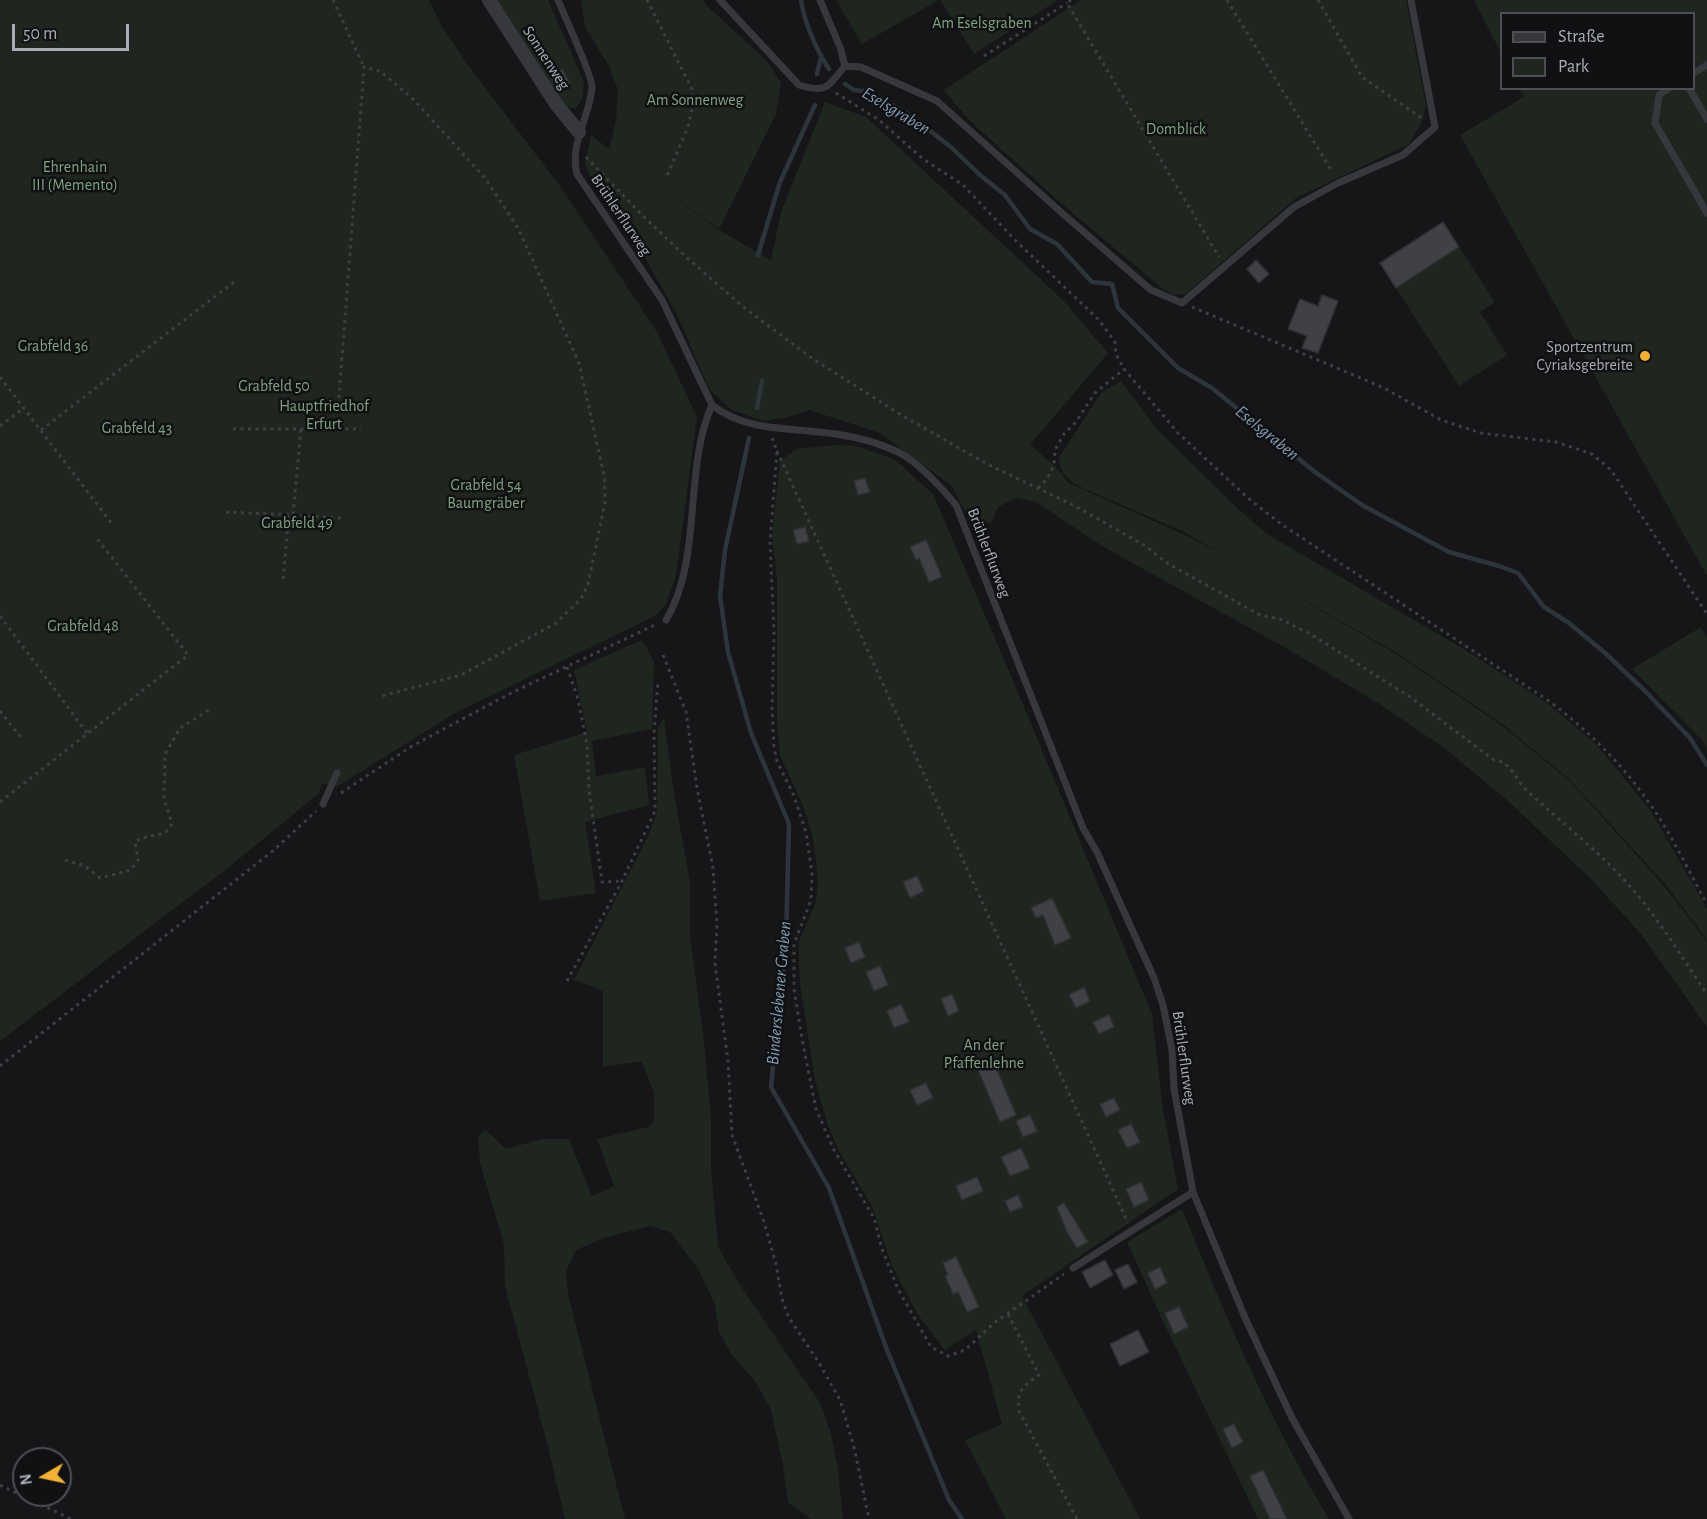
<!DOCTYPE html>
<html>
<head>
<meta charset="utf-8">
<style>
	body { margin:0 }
	#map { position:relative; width:1707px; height:1519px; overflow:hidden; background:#161618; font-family:"Alegreya Sans",sans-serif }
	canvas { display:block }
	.legend { position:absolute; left:1500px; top:12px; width:195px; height:78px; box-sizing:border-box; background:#111113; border:2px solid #4d4f55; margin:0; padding:8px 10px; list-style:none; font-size:18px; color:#a8adb8 }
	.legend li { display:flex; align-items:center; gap:12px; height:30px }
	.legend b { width:30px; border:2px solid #4d4f55 }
	.north { position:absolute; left:12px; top:1447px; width:60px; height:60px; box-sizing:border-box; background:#111113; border:2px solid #4d4f55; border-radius:50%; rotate:261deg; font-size:16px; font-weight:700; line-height:24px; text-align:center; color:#a8adb8 }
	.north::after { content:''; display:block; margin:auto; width:21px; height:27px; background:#f2b134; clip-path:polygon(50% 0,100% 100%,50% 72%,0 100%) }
	.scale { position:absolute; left:12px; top:24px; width:117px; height:27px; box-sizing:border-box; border:3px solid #a8adb8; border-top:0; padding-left:8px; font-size:18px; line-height:21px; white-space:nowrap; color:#a8adb8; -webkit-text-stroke:4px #111113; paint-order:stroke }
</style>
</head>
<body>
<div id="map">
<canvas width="1707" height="1519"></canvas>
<ul class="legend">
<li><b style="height:8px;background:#37383d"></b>Straße</li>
<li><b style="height:16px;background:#1e261f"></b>Park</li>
</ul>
<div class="north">N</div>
<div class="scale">50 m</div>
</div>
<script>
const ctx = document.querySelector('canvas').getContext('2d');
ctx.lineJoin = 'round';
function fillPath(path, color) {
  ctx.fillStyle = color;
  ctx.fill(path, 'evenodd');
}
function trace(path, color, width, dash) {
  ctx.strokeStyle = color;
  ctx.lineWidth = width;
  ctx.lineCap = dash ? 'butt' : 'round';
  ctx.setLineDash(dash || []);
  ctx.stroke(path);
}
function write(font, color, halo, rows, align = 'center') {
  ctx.font = font + ' "Alegreya Sans",sans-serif';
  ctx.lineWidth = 5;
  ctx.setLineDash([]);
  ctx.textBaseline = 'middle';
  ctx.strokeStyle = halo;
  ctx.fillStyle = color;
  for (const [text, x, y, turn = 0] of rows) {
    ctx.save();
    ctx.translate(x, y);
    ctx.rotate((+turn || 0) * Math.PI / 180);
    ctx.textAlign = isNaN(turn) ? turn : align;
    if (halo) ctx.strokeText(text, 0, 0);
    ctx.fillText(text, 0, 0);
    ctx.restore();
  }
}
fillPath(new Path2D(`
	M0 0H429L441 25 468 65 560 186 657 332 697 417 676 575 666 605 655 616 457 712 336 787 323 783 318 794 233 864 0 1041Z
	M496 0H548L584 82 582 100 575 109 564 106Z
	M581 0H703L707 6 765 59 781 82 776 114 719 229 642 173 719 230 771 260 781 212 825 102 866 117 1063 300 1108 353 1030 445 1054 465 1069 483 1185 535 1222 554 1184 532 1074 484 1063 473 1058 459 1101 393 1121 381 1156 428 1238 509 1267 534 1467 651 1547 703 1595 743 1651 811 1707 909V940L1666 885 1569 779 1502 724 1397 653 1261 576 1398 655 1501 725 1569 780 1665 887 1707 942V1027L1641 934 1591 879 1508 801 1447 750 1378 703 1293 652 1102 546 1036 502 1016 498 998 507 991 523 970 521 952 486 880 433 809 410 788 417 763 421 732 410 709 389 676 312 638 246 593 184 585 163 591 135 609 149 616 120 618 90 609 66 585 27Z
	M836 0H939L862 44Z
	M940 0H1058L974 54Z
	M1081 0H1406L1426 106 1423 120 1409 144 1296 198 1186 294 1174 295 1163 289 1062 204 969 120 944 90Z
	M1474 0H1707V576L1460 135 1524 97 1520 89 1694 88V14H1502L1501 53Z
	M1459 247 1495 302 1480 312 1507 355 1459 386 1396 288Z
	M835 445 856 446 894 459 933 494 1009 671 1152 1014 1163 1110 1178 1189 1022 1296 1140 1519H1006L965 1440 1002 1424 976 1330 945 1350 918 1315 892 1266 872 1206 840 1153 828 1126 815 1080 800 985 799 965V941L816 902 818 880 813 837 804 808 780 756 777 722V579L772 537 780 461 796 449Z
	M1701 627 1707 638V750L1703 741 1632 669Z
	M642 640 654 661 652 729 592 741 596 776 645 767 649 805 585 822 596 893 540 901 514 755 587 732 574 670Z
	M664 717 673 788 690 882V937L704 1041 711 1120V1166L718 1247 740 1285 820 1403 830 1430 838 1469 843 1519H812L788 1503 783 1465 771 1410 755 1381 732 1355 719 1332 715 1304 698 1269 670 1232 650 1226 604 1238 576 1250 566 1271 568 1294 625 1519H565L548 1447 505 1286 504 1245 480 1163 478 1136 486 1130 506 1149 542 1139H569L592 1196 614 1186 597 1139 648 1127 654 1122V1093L642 1061 603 1067V992L595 987 574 980 648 836 657 812 658 728Z
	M1182 1209C1225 1315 1270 1421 1329 1519H1258L1160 1315 1127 1242Z`), '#1e261f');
trace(new Path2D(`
	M801 0C805 24 816 49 829 69
	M817 74 821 57
	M845 84 854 90 870 92 911 116 952 148 980 175 1005 195 1030 229 1057 244 1092 282 1112 284 1118 308 1178 368 1212 388 1315 472 1362 505 1449 552 1499 566 1518 573 1544 607 1569 623 1605 653 1644 690 1690 738 1707 765
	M758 255 780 182 815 105
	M757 408 762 381
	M749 438 725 550 720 596 728 652 751 733 789 824 786 939 771 1087 829 1188 887 1350 949 1500 962 1519`), '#2c353c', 4.5);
const building = new Path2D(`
	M562 69 570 84 559 91 550 76Z
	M1443 222 1459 247 1396 288 1380 263Z
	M1256 260 1269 274 1259 283 1247 269Z
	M1322 295 1338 301 1318 353 1302 348 1307 336 1288 329 1300 299 1318 306Z
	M865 478 870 492 858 495 854 481Z
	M805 527 809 541 797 544 793 530Z
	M926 540 942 577 929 582 919 558 916 560 910 547Z
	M917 876 924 891 910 898 903 882Z
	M1052 898 1071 938 1055 945 1043 915 1036 918 1031 908Z
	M859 942 865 957 851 963 845 948Z
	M880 966 888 985 874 991 866 972Z
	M1084 987 1090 1001 1076 1008 1069 995Z
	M952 994 959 1011 948 1016 941 999Z
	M901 1004 909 1022 894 1028 887 1011Z
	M1109 1015 1114 1027 1099 1034 1093 1022Z
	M992 1058 1016 1115 1000 1122 976 1065Z
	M926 1083 933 1098 917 1105 910 1090Z
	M1114 1098 1120 1110 1106 1117 1100 1104Z
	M1030 1115 1037 1131 1023 1137 1016 1121Z
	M1131 1124 1140 1142 1127 1148 1118 1130Z
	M1021 1148 1030 1168 1010 1176 1001 1157Z
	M977 1177 983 1191 962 1200 956 1186Z
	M1141 1182 1149 1200 1134 1207 1126 1189Z
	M1018 1195 1023 1207 1010 1212 1005 1201Z
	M1064 1203 1088 1242 1077 1248 1067 1232 1057 1207Z
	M956 1257 979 1307 967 1312 958 1292 953 1294 945 1276 948 1275 943 1263Z
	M1105 1260 1113 1275 1090 1288 1082 1272Z
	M1128 1264 1137 1282 1124 1289 1115 1270Z
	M1160 1267 1167 1283 1155 1289 1148 1273Z
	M1179 1307 1188 1327 1174 1334 1165 1313Z
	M1138 1330 1149 1352 1120 1366 1110 1344Z
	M1234 1424 1243 1442 1232 1448 1223 1429Z
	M1263 1470 1287 1519H1270L1250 1476Z`);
fillPath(building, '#404145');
trace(building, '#303034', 1.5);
trace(new Path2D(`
	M333 0 364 67
	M647 0 692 89V109L688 127 666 178
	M1071 0 1067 3 1219 257
	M1227 0 1333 173
	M1318 0 1362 77 1423 119
	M984 56 1067 3
	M836 93 879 120 923 159 963 185 1016 241 1098 319 1115 342 1116 354 1124 369 1178 433 1248 498 1281 524 1549 701C1589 731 1624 766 1652 807 1673 837 1689 872 1707 904
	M586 157 645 218 684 255 742 306 813 359 903 416 989 465 1073 505 1144 545 1167 563 1260 615 1280 619 1312 635 1410 697 1494 760C1511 762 1515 779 1526 790 1560 821 1596 849 1627 883 1657 916 1681 956 1707 994
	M1192 307 1382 387 1441 420 1481 433 1556 442 1592 454 1611 470 1707 614
	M0 377 112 524
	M339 398 364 67 380 71 413 99 485 178 518 228 579 363 604 475 605 502 588 584 581 599 556 623 461 675 378 697
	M0 426 24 408
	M233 429H361
	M41 430 234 282
	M772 438 777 451 770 542 774 632 772 711 774 747 777 761 794 796 806 832 812 874 811 900 794 944V989L802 1039 816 1109 834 1150 874 1218 882 1249 898 1289 931 1347 948 1356 965 1350 994 1323 1064 1274
	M777 451 1128 1223
	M1038 488 1047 479 1054 465 1055 450 1064 434 1075 423 1095 393 1124 369
	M226 512 293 515 301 429
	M293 515 343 518
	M283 579 289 515
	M0 616 87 733
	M663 655 686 712 697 788 713 868 717 925 715 963 728 1061 732 1135 763 1219 776 1264 782 1299 789 1318 818 1361 840 1400 854 1447 869 1519
	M567 667 578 699 587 745 589 790 602 882 622 881
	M0 711 22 739
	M341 793 412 746 513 692 657 624
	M0 802 188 655 95 536
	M65 860 85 866 100 878 131 870 138 860 135 842 142 838 165 833 172 824 164 799 165 754 180 728 209 710
	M567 981 622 881 655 811 654 734 658 681
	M0 1066 274 850 316 811
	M1008 1314 1039 1375C1023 1385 1016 1392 1019 1411L1077 1519
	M0 1485 71 1519`), '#3d3f44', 3, [3, 4.5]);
trace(new Path2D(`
	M558 0C564 15 593 77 592 87 590 117 569 144 577 174L662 300 712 405C747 433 794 427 836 434 856 437 879 443 898 452 917 461 942 488 956 505L1083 828 1097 852 1154 978 1163 1005 1172 1050 1174 1089 1193 1192 1246 1320 1292 1418 1349 1519
	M720 0 799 85C827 94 828 86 845 66
	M820 0 840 47 845 66
	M845 66 861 67 937 101 1062 213 1151 290 1182 303 1294 207 1338 183 1403 155 1435 127 1411 0
	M1694 73 1707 65
	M1669 88 1659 95 1655 123 1707 213
	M1689 88 1707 119
	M666 620C703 559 683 470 712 405
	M323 804 337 773
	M1073 1268 1193 1192`), '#37383d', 7);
trace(new Path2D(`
	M489 0 556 104 579 132`), '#37383d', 14);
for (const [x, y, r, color] of [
	[1645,356,6,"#f2b134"]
]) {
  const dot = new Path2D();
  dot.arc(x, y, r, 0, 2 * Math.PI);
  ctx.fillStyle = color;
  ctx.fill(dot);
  trace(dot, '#111113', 2);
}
write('16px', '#7fa381', '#111113', [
	["Am Eselsgraben",982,23],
	["Am Sonnenweg",695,100],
	["Domblick",1176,129],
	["Ehrenhain",75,167],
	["III (Memento)",75,185],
	["Grabfeld 36",53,346],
	["Grabfeld 50",274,386],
	["Hauptfriedhof",324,406],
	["Erfurt",324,424],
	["Grabfeld 43",137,428],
	["Grabfeld 54",486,485],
	["Baumgräber",486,503],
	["Grabfeld 49",297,523],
	["Grabfeld 48",83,626],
	["An der",984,1045],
	["Pfaffenlehne",984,1063]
]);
write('16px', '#a8adb8', '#111113', [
	["Sonnenweg",546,58,57],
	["Brühlerflurweg",621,215,56],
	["Brühlerflurweg",989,553,69],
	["Brühlerflurweg",1184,1058,82]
]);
write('16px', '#a8adb8', '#111113', [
	["Sportzentrum",1633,347],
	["Cyriaksgebreite",1633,365]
], 'right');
write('italic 18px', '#7f9bb3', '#111113', [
	["Eselsgraben",896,111,31],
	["Eselsgraben",1267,433,39],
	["Binderslebener Graben",779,993,-85]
]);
</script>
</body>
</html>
